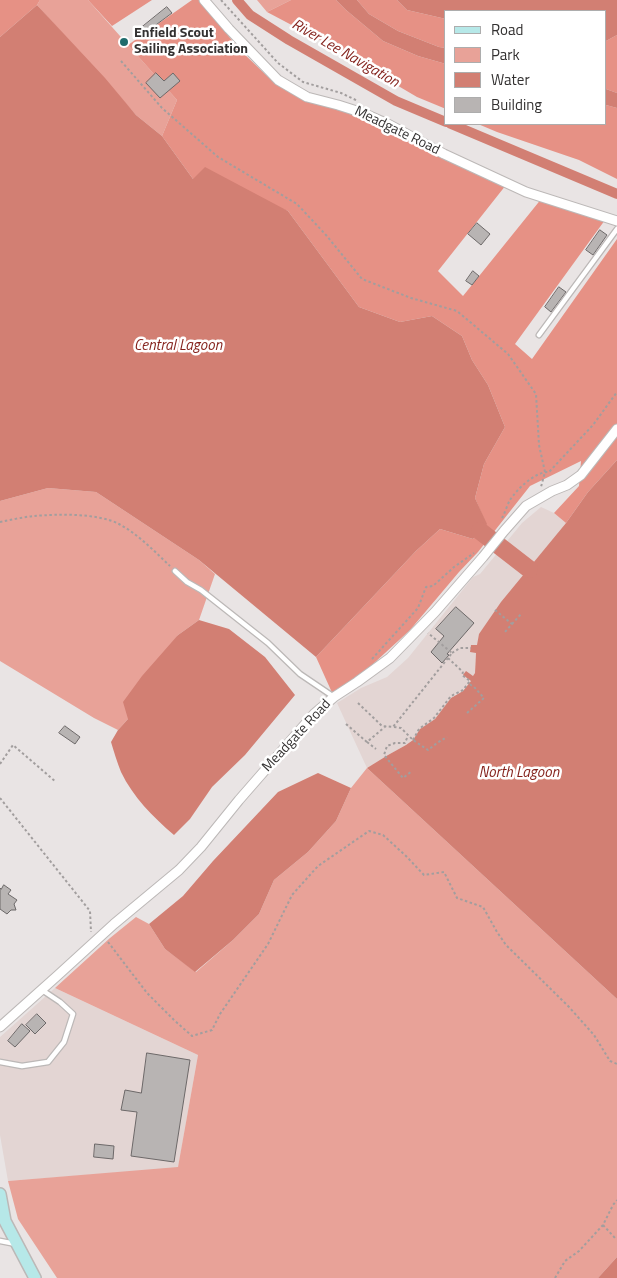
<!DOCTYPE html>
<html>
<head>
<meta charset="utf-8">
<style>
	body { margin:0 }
	#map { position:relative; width:617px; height:1278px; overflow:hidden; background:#e9e4e4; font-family:"Titillium Web",sans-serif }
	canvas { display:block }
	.legend { position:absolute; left:444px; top:10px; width:162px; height:115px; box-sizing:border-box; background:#fff; border:1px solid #adadad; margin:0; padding:6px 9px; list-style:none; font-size:15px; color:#333131 }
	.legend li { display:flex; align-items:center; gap:10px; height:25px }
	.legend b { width:25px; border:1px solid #adadad }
</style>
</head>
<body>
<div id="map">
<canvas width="617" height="1278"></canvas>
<ul class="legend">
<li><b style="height:6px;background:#b6e8e8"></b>Road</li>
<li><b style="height:14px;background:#e8a298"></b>Park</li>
<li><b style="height:14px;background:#d27f73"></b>Water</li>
<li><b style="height:14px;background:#b8b4b3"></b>Building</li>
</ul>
</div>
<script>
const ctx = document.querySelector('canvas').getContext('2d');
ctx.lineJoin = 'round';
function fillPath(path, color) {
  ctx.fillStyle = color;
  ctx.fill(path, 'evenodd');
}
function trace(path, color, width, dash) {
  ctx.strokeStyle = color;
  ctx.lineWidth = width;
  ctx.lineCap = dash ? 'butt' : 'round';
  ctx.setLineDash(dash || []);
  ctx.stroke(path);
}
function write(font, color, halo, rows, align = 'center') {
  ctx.font = font + ' "Titillium Web",sans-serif';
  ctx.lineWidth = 5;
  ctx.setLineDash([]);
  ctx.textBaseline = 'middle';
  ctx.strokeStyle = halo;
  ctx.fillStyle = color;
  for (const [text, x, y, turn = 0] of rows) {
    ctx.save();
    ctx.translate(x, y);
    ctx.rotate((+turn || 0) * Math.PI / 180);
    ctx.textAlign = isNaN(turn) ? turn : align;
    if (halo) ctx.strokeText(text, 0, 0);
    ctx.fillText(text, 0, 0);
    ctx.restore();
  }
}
fillPath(new Path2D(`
	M541 507 554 513 566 523 529 569 476 653 475 673 471 681 463 691 454 695 435 719 420 729 413 740 406 745 388 755 367 768 337 703 361 688 387 677 408 658 473 577 480 574 522 523Z
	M55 988 198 1055 178 1168 8 1181 0 1135V1037Z`), '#e3d5d3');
fillPath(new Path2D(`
	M40 0H88L177 100 162 136 136 115 37 5Z
	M257 0H291L267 12Z
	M48 488 96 492 199 560 215 574 199 620 178 635 128 719 118 730 94 718 0 661V501Z
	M367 768 617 999V1257L598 1278H57L18 1219 8 1181 178 1167 198 1055 55 988 110 938 136 917 149 924 165 949 196 972 233 940 259 914 274 880 308 852 336 821 351 788Z`), '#e8a298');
fillPath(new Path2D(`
	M0 0H40L37 5 0 37Z
	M88 0H152L112 26Z
	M192 0H199L240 50 266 75 283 88 303 98 359 115 506 185 438 271 463 296 542 198 605 220 515 344 532 359 617 239V460L588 492 566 523 554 513 579 486 581 461 530 486 478 552 459 572 410 630 359 677 334 697 316 657 416 551 440 529 473 539 486 524 475 498 484 464 505 427 488 385 472 360 462 336 432 316 400 322 359 307 288 211 193 179 162 136 177 100 128 45Z
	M291 0H336L346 10 383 41 418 56 446 64V109L417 97 320 40 267 12Z
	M357 0H397L407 10 446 19V48L439 47 398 31 369 14Z
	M617 35V93L606 89V41Z
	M606 105 617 108V179L579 160 497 132 478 124H606Z`), '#e69185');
fillPath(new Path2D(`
	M336 0H357L369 14 398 31 439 47 446 48V64L418 56 383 41 346 10Z
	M397 0H617V35L606 41V11H446V19L407 10Z
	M37 5 105 78 136 115 162 136 193 179 205 167 288 211 359 307 400 322 432 316 462 336 472 360 488 385 505 427 484 464 475 498 487 524 473 539 440 529 416 551 316 657 199 560 96 492 48 488 0 501V37Z
	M606 89 617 93V108L606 105Z
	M617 460V999L367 768 388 755 406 745 413 740 420 729 435 719 451 698 463 691 471 681 463 675 466 671 473 676 475 673 476 653 470 652 471 645H477L479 634 501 602 566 523 588 492Z
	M199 620 229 629 265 657 295 695 245 755 212 787 190 819 174 835C153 817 133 797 121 772 117 762 114 752 111 742L118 730 128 719 123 702 142 676 178 635Z
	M318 773 351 788 336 821 308 852 274 880 259 914 233 940 195 972 165 949 149 924 183 896 213 861 278 792Z
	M617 1257V1278H598Z`), '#d27f73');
trace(new Path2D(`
	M237 0 250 15 289 40 396 101 446 122
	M451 124 617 194`), '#d27f73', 10);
trace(new Path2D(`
	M480 531 529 569`), '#d27f73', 18);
const building = new Path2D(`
	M167 7 172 13 145 33 141 28Z
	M156 73 164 81 173 73 180 81 160 98 146 83Z
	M477 223 490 234 481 245 468 234Z
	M600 230 607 235 593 255 586 250Z
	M473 271 479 276 472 285 466 281Z
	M559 287 566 292 551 312 545 307Z
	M456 607 474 623 447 654 449 655 442 663 431 652 444 636 436 629Z
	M65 726 80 737 75 744 59 733Z
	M4 885 11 890 8 894 17 900 14 904 16 910H11L7 914 0 909V888L1 889Z
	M37 1014 46 1023 35 1034 26 1025Z
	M22 1024 30 1031 15 1047 8 1041Z
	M147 1053 190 1060 174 1162 131 1156 137 1112 121 1110 125 1090 141 1093Z
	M95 1144 114 1146 113 1159 94 1157Z`);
fillPath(building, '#b8b4b3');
trace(building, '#6d6969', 1);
const lane = new Path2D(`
	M539 335 617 229
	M175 571 187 582 201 590 268 643 300 674 334 697
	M0 1062 22 1066 48 1062 64 1042 73 1014 60 1002 42 990
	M0 1241 16 1244`);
const street = new Path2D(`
	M204 0 229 29 278 80 307 97 338 105 363 113 388 124 444 154 526 192 617 221
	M0 1027 57 976 114 924 179 870 201 847 239 800 314 714 334 697 357 682 390 658 435 612 483 557 504 531 526 506 552 491 567 485 581 475 617 429`);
const secondary = new Path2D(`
	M0 1194 5 1221 35 1278`);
trace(lane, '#bcb8b7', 7);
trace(street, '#bcb8b7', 11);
trace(secondary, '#bcb8b7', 14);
trace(new Path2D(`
	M221 0 278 63 303 82 341 93 358 101
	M121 61 162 108 218 157 297 204 326 235 362 279 411 298 457 311 508 354 536 394 539 445 545 472 541 487
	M502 518C505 513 507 505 510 500 517 489 536 471 549 472L593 425 617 392
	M0 522C11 520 23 517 34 516 58 514 98 513 119 524 138 534 154 551 170 566
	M495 610 512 624 504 633
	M512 624 522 613
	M452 653 460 648H471
	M448 658 463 672
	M372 659 418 608 426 587 433 586 454 567 474 553
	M358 703 382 726 393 727 452 653 428 633
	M467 713 484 698 475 688 468 683
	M346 724 367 742 386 726
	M394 727 401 728 413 740 428 750 437 743 447 737
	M407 738 405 743H395L387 746 384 755 403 778 412 771
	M413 740 419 729 434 718 451 696 463 690 470 681 462 675 463 672
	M367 742 376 749
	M0 764 13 745 56 782
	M0 798 90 911 91 932
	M108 942 147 993 174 1020 192 1036 212 1030 220 1014 268 944 292 895 318 866 369 831 383 835 406 856 424 875 444 872 457 898 483 907 497 932 506 945 569 1007 594 1035 610 1061 617 1064
	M603 1225 615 1238
	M555 1278 565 1261 579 1251 603 1225 613 1205 617 1200`), '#a29e9e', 2, [2.5, 2.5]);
trace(lane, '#fff', 4.5);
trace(street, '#fff', 9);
trace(secondary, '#b6e8e8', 11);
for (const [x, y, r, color] of [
	[124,42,5,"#1f6b6c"]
]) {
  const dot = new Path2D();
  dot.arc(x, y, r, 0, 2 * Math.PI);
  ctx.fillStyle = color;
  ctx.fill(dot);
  trace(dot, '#fff', 2);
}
write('bold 14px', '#333131', '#fff', [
	["Enfield Scout",134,34],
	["Sailing Association",134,50]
], 'left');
write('14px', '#333131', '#fff', [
	["Meadgate Road",397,131,26],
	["Meadgate Road",297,736,-47]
]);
write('italic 15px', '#831f19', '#fff', [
	["River Lee Navigation",345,54,30],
	["Central Lagoon",178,346],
	["North Lagoon",519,773]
]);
</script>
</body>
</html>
